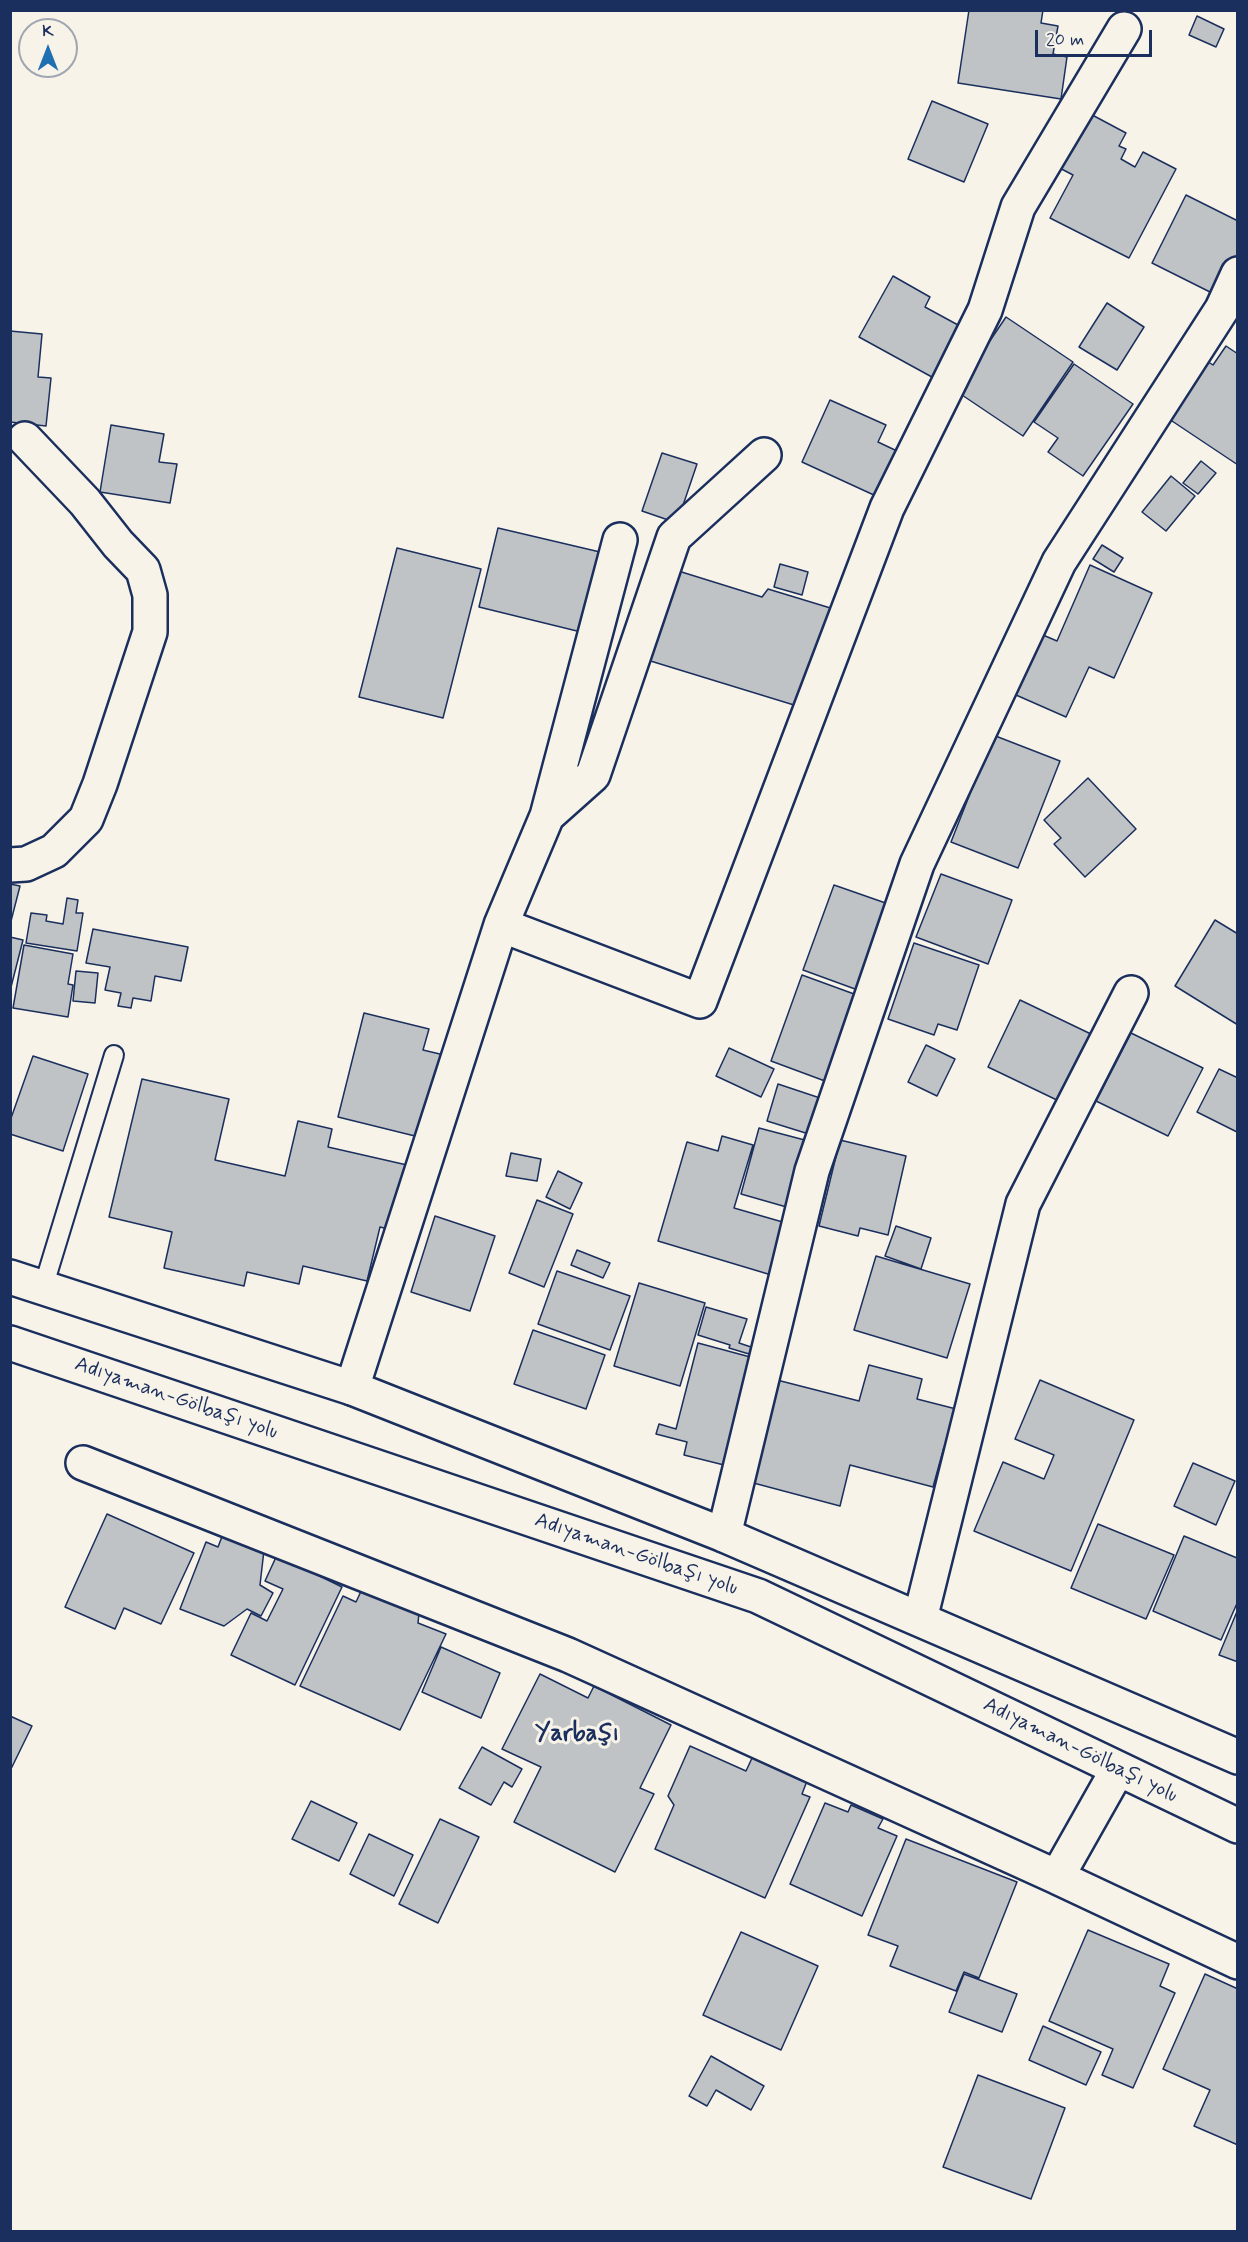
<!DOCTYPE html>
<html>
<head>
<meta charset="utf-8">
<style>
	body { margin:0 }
	#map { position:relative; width:1248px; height:2242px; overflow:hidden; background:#f7f3e8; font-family:Mynerve,sans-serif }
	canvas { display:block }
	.frame { position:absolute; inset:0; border:12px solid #1b2f5e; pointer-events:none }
	.north { position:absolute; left:18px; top:18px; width:60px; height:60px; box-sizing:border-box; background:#f7f3e8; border:2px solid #9fa5b1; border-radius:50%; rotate:0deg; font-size:16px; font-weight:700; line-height:24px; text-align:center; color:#1b2f5e }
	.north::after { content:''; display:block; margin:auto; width:21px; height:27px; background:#1f6fb2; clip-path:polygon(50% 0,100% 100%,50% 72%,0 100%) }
	.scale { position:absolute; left:1035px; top:30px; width:117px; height:27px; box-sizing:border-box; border:3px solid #1b2f5e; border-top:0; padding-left:8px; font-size:18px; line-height:21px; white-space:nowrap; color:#1b2f5e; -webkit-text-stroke:4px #f7f3e8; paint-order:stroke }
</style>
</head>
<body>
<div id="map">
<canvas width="1248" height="2242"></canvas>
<div class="frame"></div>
<div class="north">K</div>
<div class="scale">20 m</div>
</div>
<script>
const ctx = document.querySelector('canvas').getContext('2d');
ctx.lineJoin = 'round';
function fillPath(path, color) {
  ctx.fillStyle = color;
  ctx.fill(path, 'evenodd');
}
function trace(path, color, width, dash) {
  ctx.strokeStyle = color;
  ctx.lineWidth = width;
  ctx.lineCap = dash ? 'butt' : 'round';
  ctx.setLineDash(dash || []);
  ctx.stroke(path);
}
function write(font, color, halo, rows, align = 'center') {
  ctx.font = font + ' Mynerve,sans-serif';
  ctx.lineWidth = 6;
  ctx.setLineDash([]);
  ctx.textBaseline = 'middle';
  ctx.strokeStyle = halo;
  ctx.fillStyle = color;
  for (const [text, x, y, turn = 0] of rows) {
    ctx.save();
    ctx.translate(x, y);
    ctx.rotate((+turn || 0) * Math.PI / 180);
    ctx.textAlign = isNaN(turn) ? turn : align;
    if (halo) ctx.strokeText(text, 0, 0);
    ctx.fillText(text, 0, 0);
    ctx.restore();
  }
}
const building = new Path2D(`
	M969 10H1043L1041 23 1058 26 1053 54 1067 57 1061 99 958 83Z
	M1197 16 1224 29 1216 47 1189 35Z
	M932 101 988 124 964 182 908 159Z
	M1081 109 1126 133 1119 146 1126 149 1121 159 1135 167 1143 152 1176 169 1129 258 1050 218 1073 175 1052 164Z
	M1186 195 1238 221V256L1218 296 1152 263Z
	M893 276 930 297 925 307 969 331 941 382 859 337Z
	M1107 303 1144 327 1117 370 1079 347Z
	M1006 317 1073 362 1023 436 956 391Z
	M10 331 42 334 38 377 51 378 46 426 10 422Z
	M1226 346 1238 354V465L1163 415 1195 353 1213 365Z
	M1074 364 1133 404 1083 476 1048 452 1058 438 1034 422Z
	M830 400 886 425 878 442 897 451 876 496 802 462Z
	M111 425 164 434 159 462 177 464 170 503 100 492Z
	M662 453 697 464 677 523 642 511Z
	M1201 461 1216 473 1198 494 1183 483Z
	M1171 476 1195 496 1166 531 1142 512Z
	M498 528 600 552 581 632 479 607Z
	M1102 545 1123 558 1114 572 1093 559Z
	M397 548 481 569 443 718 359 697Z
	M780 564 808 572 802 595 774 587Z
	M1090 565 1152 593 1114 678 1089 667 1066 717 1016 695 1043 635 1057 641Z
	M672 569 762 597 768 589 837 610 807 709 644 659Z
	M993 735 1060 761 1018 868 951 842Z
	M1088 778 1136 829 1085 877 1054 844 1061 838 1044 820Z
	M941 874 1012 900 988 964 916 937Z
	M10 884 20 886 10 925Z
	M834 885 897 907 866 993 803 970Z
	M67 898 78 900 76 913H83L77 951 26 943 31 913 47 915 46 921 63 924Z
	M1215 920 1238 934V1025L1175 986Z
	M93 929 188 947 181 981 155 976 151 1001 133 998 131 1008 118 1006 121 993 105 990 110 967 86 963Z
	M10 937 23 940 10 991Z
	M914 943 979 965 957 1030 938 1024 934 1035 888 1019Z
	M24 945 73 954 68 984 73 985 68 1017 13 1008Z
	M76 971 98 973 95 1003 73 1001Z
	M802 975 865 998 833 1084 771 1061Z
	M1020 1000 1093 1035 1061 1102 988 1067Z
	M364 1013 429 1029 423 1050 444 1055 423 1138 338 1117Z
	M1131 1033 1203 1068 1168 1136 1096 1101Z
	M926 1045 955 1059 937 1096 908 1082Z
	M729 1048 774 1069 761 1097 716 1076Z
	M33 1056 88 1074 63 1151 10 1134V1121Z
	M1219 1069 1238 1078 1237 1132 1197 1112Z
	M142 1079 229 1099 215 1160 285 1176 298 1121 332 1129 328 1147 407 1165 392 1230 380 1227 367 1281 303 1266 299 1284 247 1272 244 1286 164 1268 172 1232 109 1217Z
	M778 1084 823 1099 812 1135 767 1121Z
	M759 1128 816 1143 797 1210 741 1194Z
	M722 1136 753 1145 734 1208 793 1225 778 1277 658 1241 687 1142 718 1151Z
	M840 1140 906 1156 888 1235 860 1228 858 1236 819 1226Z
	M511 1153 541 1159 537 1181 506 1176Z
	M558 1171 582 1183 570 1209 546 1197Z
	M537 1200 573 1214 544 1287 509 1273Z
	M435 1216 495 1236 470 1311 411 1292Z
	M896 1226 931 1238 921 1269 885 1256Z
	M577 1250 610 1263 603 1278 571 1265Z
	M876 1256 970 1284 947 1358 854 1330Z
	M557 1271 630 1296 610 1350 538 1324Z
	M639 1283 705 1303 680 1386 614 1366Z
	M706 1307 747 1319 739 1343 751 1347 749 1354 729 1348 730 1345 698 1335Z
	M533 1330 605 1355 586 1409 514 1384Z
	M698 1343 754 1358 728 1466 684 1455 687 1442 656 1434 659 1424 676 1429Z
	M869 1365 922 1379 917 1399 964 1411 955 1445 944 1447 933 1487 850 1465 840 1506 746 1481 773 1379 859 1401Z
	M1040 1380 1134 1420 1071 1571 974 1531 1003 1462 1044 1479 1054 1455 1015 1439Z
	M1193 1463 1235 1481 1216 1525 1174 1506Z
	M107 1514 194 1553 161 1624 124 1608 115 1629 65 1607Z
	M1098 1524 1174 1555 1146 1619 1071 1588Z
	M223 1534 264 1550 260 1585 273 1593 261 1616 247 1609 224 1626 180 1609 206 1542 218 1547Z
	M1184 1536 1237 1558 1238 1556V1601L1221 1640 1153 1611Z
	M277 1555 342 1587 295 1685 231 1655 251 1613 267 1621 283 1589 265 1581Z
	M363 1587 419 1613 418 1623 446 1634 400 1730 300 1686 343 1596 356 1602Z
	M1238 1609V1662L1219 1655Z
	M441 1647 500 1673 481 1718 422 1692Z
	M540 1674 588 1698 594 1686 671 1725 640 1788 654 1794 615 1872 514 1822 541 1767 502 1749Z
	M10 1716 32 1726 10 1771Z
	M690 1746 746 1771 753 1756 807 1781 802 1794 810 1797 765 1898 655 1849 674 1805 668 1796Z
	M482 1747 522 1769 512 1787 504 1782 491 1805 459 1788Z
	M311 1801 357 1823 339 1861 292 1839Z
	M825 1803 848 1812 851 1805 883 1819 878 1828 897 1836 862 1916 790 1884Z
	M440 1819 479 1837 438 1923 399 1904Z
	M369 1834 413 1855 394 1896 350 1874Z
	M906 1839 1017 1882 979 1978 964 1972 956 1991 890 1966 898 1946 868 1935Z
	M1088 1930 1169 1964 1160 1986 1175 1993 1133 2088 1102 2075 1113 2049 1049 2021Z
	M741 1932 818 1966 781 2050 703 2015Z
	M964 1974 1017 1994 1002 2032 949 2012Z
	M1205 1974 1238 1989V2145L1194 2126 1210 2090 1163 2069Z
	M1043 2026 1101 2052 1086 2085 1029 2060Z
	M711 2056 764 2086 751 2110 716 2090 707 2106 689 2096Z
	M978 2075 1065 2108 1031 2199 943 2167Z`);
fillPath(building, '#c0c3c5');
trace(building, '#1b2f5e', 1.5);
const service = new Path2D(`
	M43 1288 114 1055`);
const minor = new Path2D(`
	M547 816 593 775 674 537 764 455
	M10 865 26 864 54 851 86 819 100 784 150 632V595L143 570 118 544 85 502 25 439
	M501 925 700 1001 887 508 985 310 1018 207 1124 29
	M352 1388 501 925 547 816 620 540
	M83 1463 568 1655 1057 1877
	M724 1535 812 1171 917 864 1059 562 1222 309 1238 274
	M920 1619 1023 1204 1131 993
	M1118 1769 1057 1877 1238 1962`);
const trunk = new Path2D(`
	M10 1277 352 1388 724 1535 1238 1757
	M10 1343 758 1596 1238 1826`);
trace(service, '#1b2f5e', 22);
trace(minor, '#1b2f5e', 38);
trace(trunk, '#1b2f5e', 38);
trace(service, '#f7f3e8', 18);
trace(minor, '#f7f3e8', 33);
trace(trunk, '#f7f3e8', 33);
write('21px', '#1b2f5e', '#f7f3e8', [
	["Adıyaman-Gölbaşı yolu",176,1399,19],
	["Adıyaman-Gölbaşı yolu",636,1555,19],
	["Adıyaman-Gölbaşı yolu",1080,1751,26]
]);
write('bold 24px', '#1b2f5e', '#f7f3e8', [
	["Yarbaşı",577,1735]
]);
</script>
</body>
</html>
